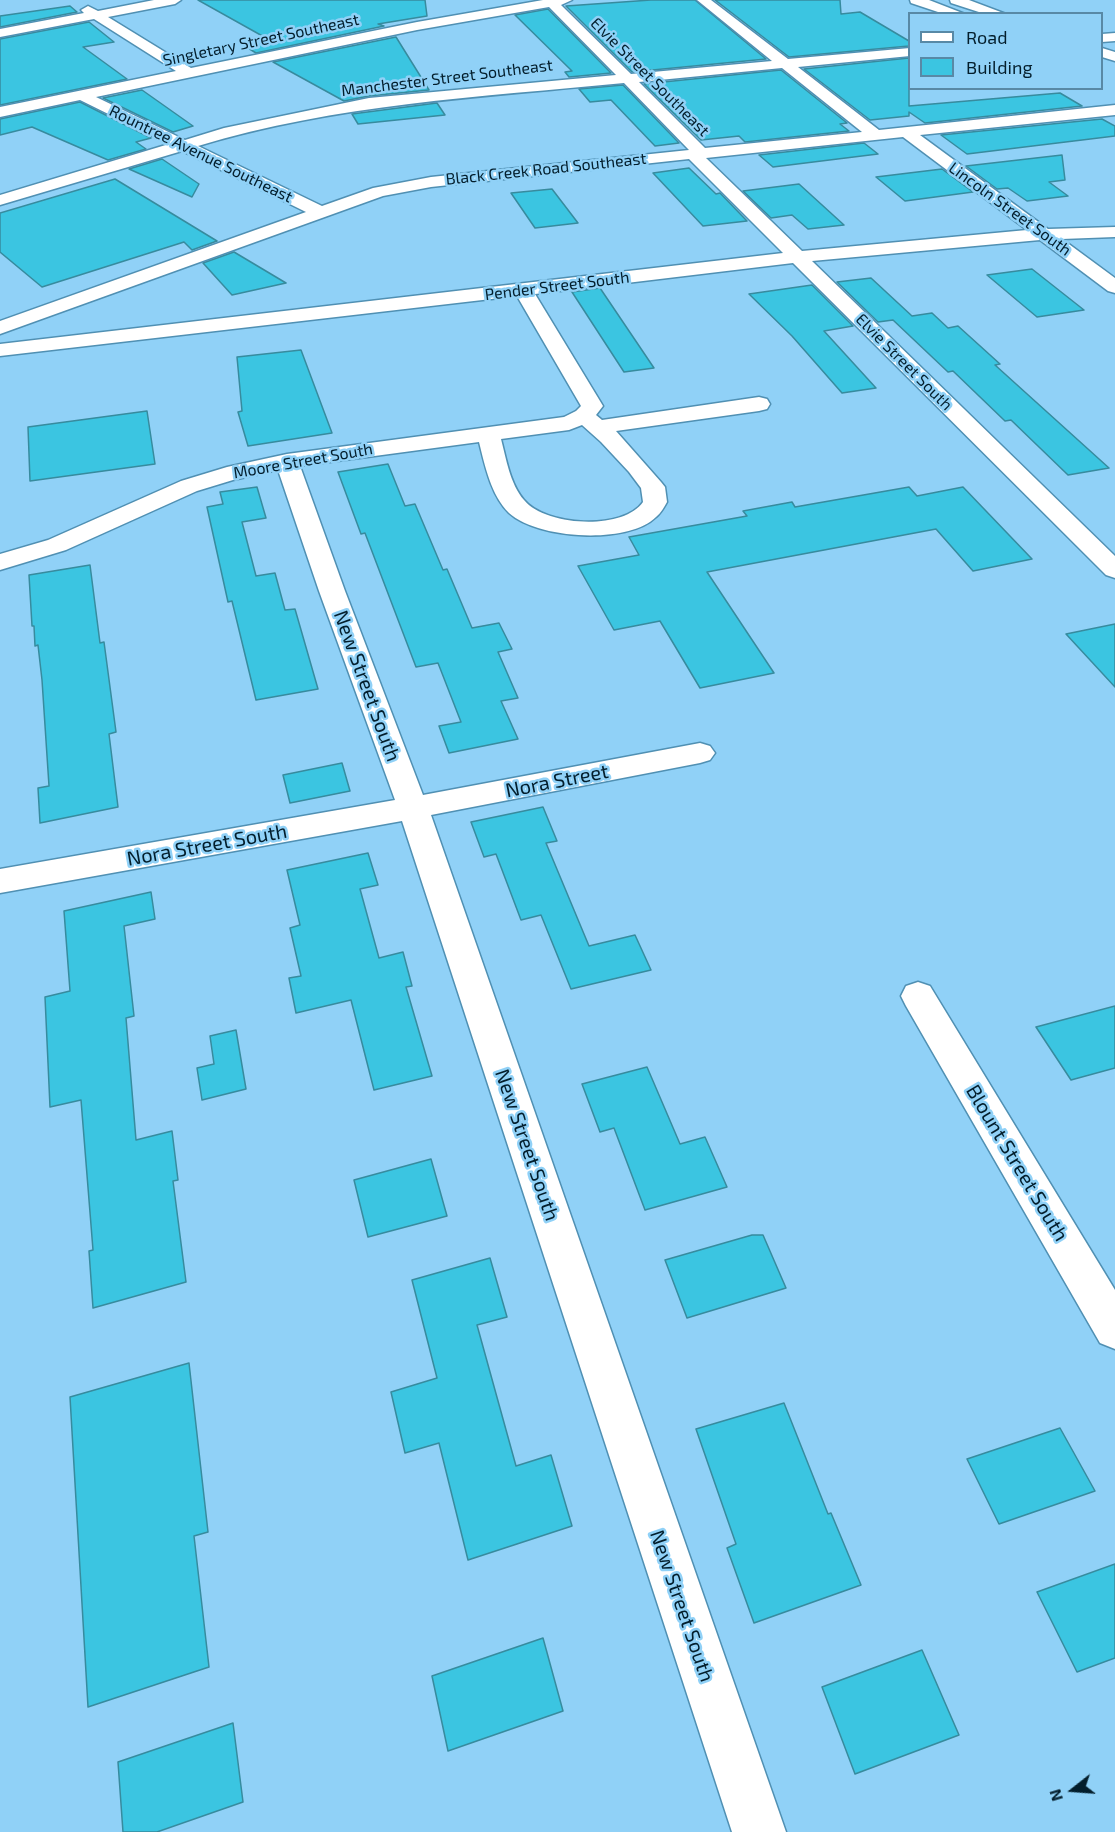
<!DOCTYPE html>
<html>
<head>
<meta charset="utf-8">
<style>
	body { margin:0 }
	#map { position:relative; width:1115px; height:1832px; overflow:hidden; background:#90d1f7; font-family:"Exo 2",sans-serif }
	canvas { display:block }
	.legend { position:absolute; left:908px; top:12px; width:195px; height:78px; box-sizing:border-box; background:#90d1f7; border:2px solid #5889a6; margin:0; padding:8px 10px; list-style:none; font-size:18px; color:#031e2c }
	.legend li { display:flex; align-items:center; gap:12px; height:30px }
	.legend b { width:30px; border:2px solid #5889a6 }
	.north { position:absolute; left:1043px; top:1760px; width:60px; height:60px; -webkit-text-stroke:4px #90d1f7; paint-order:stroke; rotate:253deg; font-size:16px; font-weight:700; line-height:24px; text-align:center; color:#031e2c }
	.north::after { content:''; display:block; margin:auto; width:21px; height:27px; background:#031e2c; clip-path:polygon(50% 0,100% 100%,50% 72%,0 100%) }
</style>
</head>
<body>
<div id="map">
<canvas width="1115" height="1832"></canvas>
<ul class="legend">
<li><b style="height:8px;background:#fff"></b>Road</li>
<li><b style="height:16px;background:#3bc5e1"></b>Building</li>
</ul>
<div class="north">N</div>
</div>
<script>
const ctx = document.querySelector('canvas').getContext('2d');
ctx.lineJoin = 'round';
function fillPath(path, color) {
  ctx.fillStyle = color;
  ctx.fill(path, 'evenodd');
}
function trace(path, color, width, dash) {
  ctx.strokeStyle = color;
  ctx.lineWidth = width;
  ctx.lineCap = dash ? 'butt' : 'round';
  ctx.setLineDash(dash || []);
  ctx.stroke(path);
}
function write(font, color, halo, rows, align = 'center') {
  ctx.font = font + ' "Exo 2",sans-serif';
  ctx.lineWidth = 5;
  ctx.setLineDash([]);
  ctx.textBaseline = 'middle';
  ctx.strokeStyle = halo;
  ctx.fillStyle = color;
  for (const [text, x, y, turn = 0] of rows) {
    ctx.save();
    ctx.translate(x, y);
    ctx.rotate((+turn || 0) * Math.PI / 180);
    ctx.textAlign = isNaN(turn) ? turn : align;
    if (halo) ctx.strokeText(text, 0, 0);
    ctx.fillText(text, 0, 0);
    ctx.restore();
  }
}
const building = new Path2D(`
	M198 0H425L427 16 378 24 384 26 256 53 240 43 266 38Z
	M651 0H695L766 59 632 72 566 6Z
	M715 0H840L841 14 860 12 909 41V46L789 57Z
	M70 6 77 12 0 27V16Z
	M548 9 611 73 569 77 565 72 572 71 515 15Z
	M89 22 114 42 83 47 127 79 0 105V39Z
	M396 37 429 90 369 96 344 101 273 62Z
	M909 58V106L1060 93 1082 106 925 123 909 112V116L870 120 804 69Z
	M781 70 847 123 840 124 849 131 745 142 739 136 701 140 644 84Z
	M623 85 679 143 655 146 611 100 590 102 579 89Z
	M142 90 193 126 173 132 103 98Z
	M80 102 151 138 136 142 146 149 108 160 32 127 0 135V119Z
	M437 103 445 115 358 124 352 114Z
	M1102 119 1115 126V136L967 154 941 135Z
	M864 143 878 154 773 167 759 155Z
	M1062 155 1065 180 1049 182 1068 196 1027 201 1008 188 997 189 966 166Z
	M162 159 199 184 192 197 129 169Z
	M689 168 716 194 720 193 747 221 703 226 653 173Z
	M942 169 973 192 905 201 876 177Z
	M115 179 217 241 192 250 184 242 42 287 0 252V213Z
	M799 184 844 225 808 229 792 215 771 218 743 191Z
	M552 189 578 223 535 228 511 193Z
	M234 252 286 283 232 295 203 263Z
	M1032 269 1084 310 1037 317 987 275Z
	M871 278 912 316 932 313 948 328 958 326 1000 364 995 365 1109 468 1068 475 1011 420 1005 421 953 371 948 372 893 320 878 322 837 282Z
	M812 285 853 326 824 331 876 388 842 393 792 336 749 294Z
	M600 288 654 368 624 372 572 292Z
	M301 350 332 433 248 446 238 412 242 411 237 357Z
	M147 411 155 464 30 481 28 427Z
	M388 464 405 506 415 504 443 570 447 569 472 628 499 623 512 649 498 652 518 698 501 701 518 739 449 753 439 726 461 722 438 663 416 667 365 533 361 534 338 472Z
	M257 487 266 518 242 522 256 576 275 573 285 610 295 609 318 689 256 700 232 601 228 602 207 507 223 504 220 492Z
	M909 487 917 496 963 487 1032 559 973 571 936 529 707 572 774 673 700 688 660 621 614 630 578 566 639 555 629 537 747 516 743 511 792 502 795 507Z
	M90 565 100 643 104 642 116 732 109 734 118 807 40 823 38 788 49 786 42 680 38 645 35 646 34 626H32L29 575Z
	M1115 624V687L1066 634Z
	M342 763 350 791 290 803 283 775Z
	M543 807 557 841 546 843 589 946 635 935 651 970 571 989 541 915 521 920 496 854 484 857 471 822Z
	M368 853 378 885 360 889 379 958 403 952 412 986 406 987 432 1076 374 1090 351 1000 296 1013 289 978 301 976 290 928 300 925 287 870Z
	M151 892 155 919 124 926 134 1016 126 1018 136 1140 172 1131 178 1180 173 1181 186 1282 93 1308 89 1251 93 1250 81 1100 50 1107 45 997 70 991 64 911Z
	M1115 1006V1068L1071 1080 1036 1027Z
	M236 1030 246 1089 202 1100 197 1068 214 1064 210 1036Z
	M647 1067 680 1144 705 1137 727 1187 645 1210 614 1128 600 1132 582 1084Z
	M431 1159 447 1216 368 1237 354 1180Z
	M752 1235H763L786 1288 687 1318 665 1260Z
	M490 1258 507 1317 477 1325 516 1466 551 1455 572 1526 468 1560 439 1443 405 1453 391 1392 437 1378 412 1280Z
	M189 1363 208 1532 194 1536 209 1667 88 1707 70 1397Z
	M784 1403 828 1514 831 1513 861 1585 754 1623 727 1548 736 1544 696 1429Z
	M1060 1428 1095 1491 999 1524 967 1459Z
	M1115 1564V1658L1077 1672 1037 1592Z
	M543 1638 563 1711 448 1751 432 1676Z
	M922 1650 959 1735 855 1774 822 1687Z
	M233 1723 243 1802 157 1832H123L118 1762Z`);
fillPath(building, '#3bc5e1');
trace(building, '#378b9e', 1.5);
const minor = new Path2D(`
	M154 0H181L175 4 108 17 191 68 417 22 543 0H572L561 5 631 74 772 61 697 0H711L788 59 910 48V56L798 67 879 130 1115 105V115L920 135 1048 229 1115 227V237L1062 239 1115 278V293L1108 291 1040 240 812 261 1115 556V578L1106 575 793 263 535 294 603 406 596 415 602 420 759 397 767 399 770 404 767 409 759 411 616 431 661 482 665 487 667 502C664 507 661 513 656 517 628 545 537 539 509 513 491 495 485 466 479 442L300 466 345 591 423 795 700 743 710 746 715 753 710 760 700 763 431 815 786 1832H732L402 821 0 893V869L395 800 319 591 278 470 233 480 197 491 66 550 0 570V554L48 540 181 481 227 467 287 454 564 417 576 411 581 406 517 296 0 356V344L783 253 689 159 431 187 383 196 0 334V321L306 212 182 151 0 205V195L169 144 80 100 0 117V107L176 71 94 19 0 37V29L84 13 81 10 88 6 98 11ZM549 7 616 75 369 98 224 128 185 140 96 97 417 30ZM782 68 862 132 705 148 639 82ZM624 83 689 150 431 177 373 188 322 206 198 146C336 104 481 97 624 83ZM903 137 1027 230 802 251 706 158ZM582 425 601 442 629 472 641 488 643 502C623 531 545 526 524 500 510 484 506 458 501 439L569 430Z
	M1115 33V41L1102 42V34Z
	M918 982 930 986 1115 1290V1349L1100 1343 906 1006 901 996 906 986Z`);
const highway = new Path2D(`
	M910 0H929L965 14H944L911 3Z
	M950 0H969L1006 14H985L951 3Z
	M1102 48 1115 52V61L1102 57Z`);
trace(minor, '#5090b3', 3);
trace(highway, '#5090b3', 3);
fillPath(minor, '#fff');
fillPath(highway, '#fff');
write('16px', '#031e2c', '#90d1f7', [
	["Singletary Street Southeast",261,40,-12],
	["Elvie Street Southeast",650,77,45],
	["Manchester Street Southeast",447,78,-7],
	["Rountree Avenue Southeast",201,154,26],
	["Black Creek Road Southeast",546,169,-6],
	["Lincoln Street South",1010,209,36],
	["Pender Street South",557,286,-7],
	["Elvie Street South",904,362,45],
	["Moore Street South",303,461,-10]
]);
write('20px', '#031e2c', '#90d1f7', [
	["New Street South",367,686,70],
	["Nora Street",557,781,-11],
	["Nora Street South",207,845,-10],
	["New Street South",527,1145,71],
	["Blount Street South",1017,1163,59],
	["New Street South",682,1606,71]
]);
</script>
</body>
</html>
